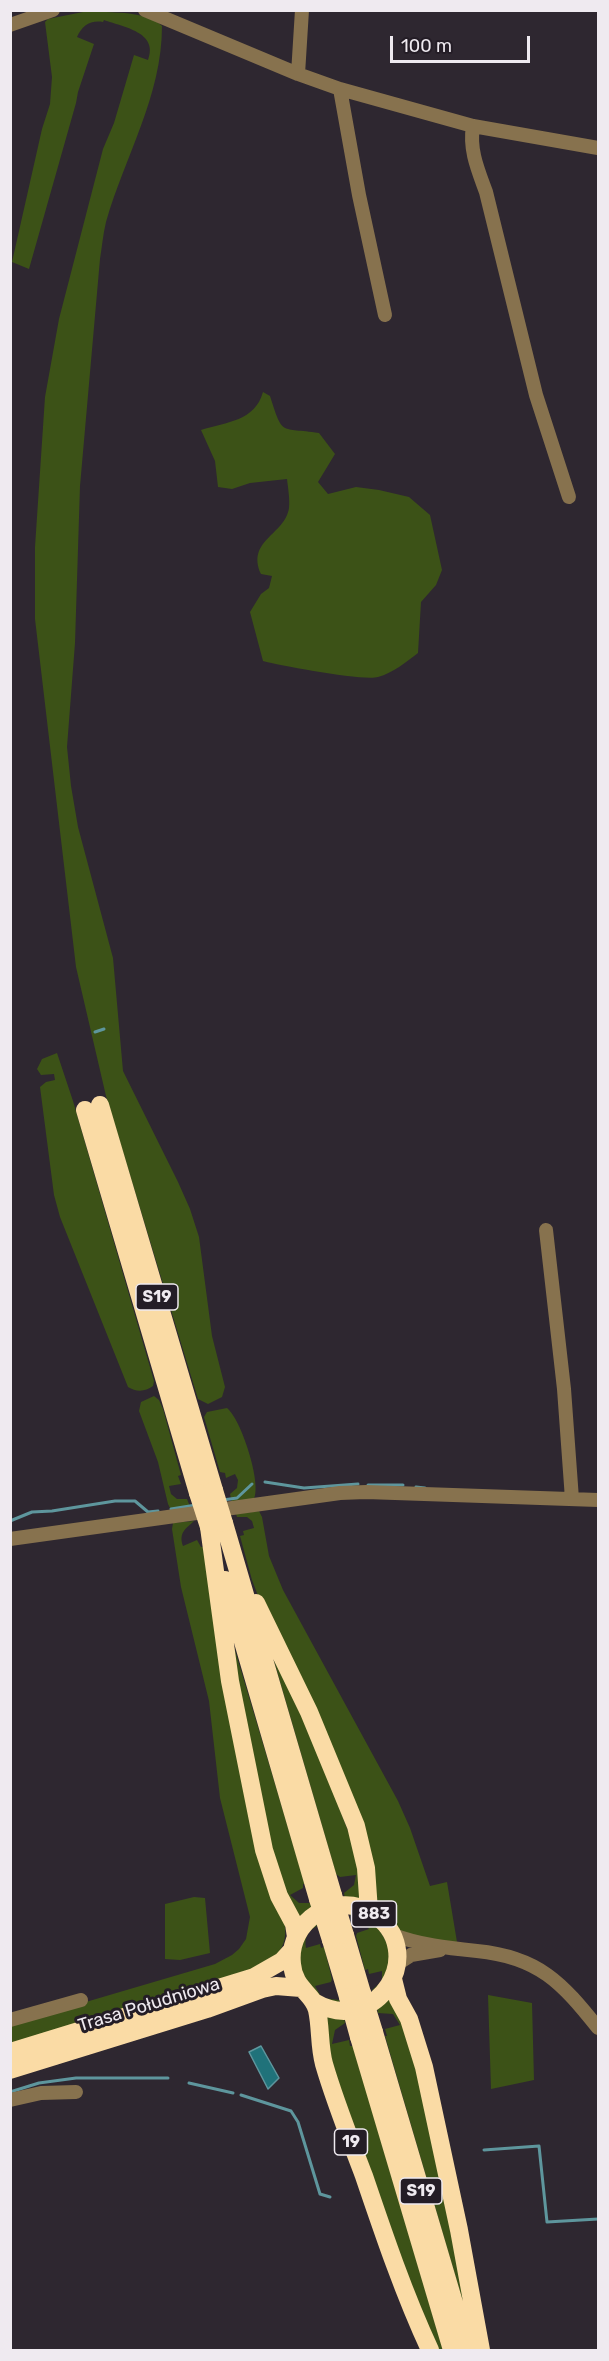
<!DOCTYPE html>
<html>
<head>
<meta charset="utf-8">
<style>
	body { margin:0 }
	#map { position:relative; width:609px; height:2361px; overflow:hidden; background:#2e2730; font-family:Rubik,sans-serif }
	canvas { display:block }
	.frame { position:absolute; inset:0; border:12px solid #efeaf0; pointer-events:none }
	.scale { position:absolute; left:390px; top:36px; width:140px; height:27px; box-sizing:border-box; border:3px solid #efeaf0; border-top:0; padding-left:8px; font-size:18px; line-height:21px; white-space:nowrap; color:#efeaf0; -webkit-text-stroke:4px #241d26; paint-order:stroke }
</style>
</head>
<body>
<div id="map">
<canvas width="609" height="2361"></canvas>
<div class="frame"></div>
<div class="scale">100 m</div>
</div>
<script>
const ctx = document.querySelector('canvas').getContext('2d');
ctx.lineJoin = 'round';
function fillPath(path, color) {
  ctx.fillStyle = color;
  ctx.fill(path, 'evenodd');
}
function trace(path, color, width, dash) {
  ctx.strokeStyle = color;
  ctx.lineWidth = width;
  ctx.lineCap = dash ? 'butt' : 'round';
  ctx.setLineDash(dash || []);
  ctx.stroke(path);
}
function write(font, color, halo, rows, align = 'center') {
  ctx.font = font + ' Rubik,sans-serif';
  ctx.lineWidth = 6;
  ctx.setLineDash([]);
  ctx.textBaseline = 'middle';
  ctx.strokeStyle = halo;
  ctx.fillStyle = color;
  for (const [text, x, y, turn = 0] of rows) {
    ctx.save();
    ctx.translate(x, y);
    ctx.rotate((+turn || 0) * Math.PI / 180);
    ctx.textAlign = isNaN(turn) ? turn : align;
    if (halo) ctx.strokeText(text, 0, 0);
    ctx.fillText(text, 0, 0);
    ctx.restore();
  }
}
fillPath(new Path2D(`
	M83 12C105 12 146 10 162 26 162 96 125 156 106 222 103 234 102 247 100 259L80 486 75 643 67 747 71 786 78 827 113 958 123 1071 178 1182 190 1209 199 1237 212 1336 225 1387 222 1397 208 1404 198 1399 106 1096 76 967 35 619V547L45 397 59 319 103 149 114 123 134 55 148 60C159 32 123 27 104 20L103 22C90 20 82 26 77 37L94 44 78 92 76 103 29 269 12 262 42 129 50 104 52 77 45 22 48 19Z
	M263 392 270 396C283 437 280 427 319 433L335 454 318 482 328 494 356 487 379 490 409 497 430 515 442 570 436 585 421 602 418 653C406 662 393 673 378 677 363 681 282 666 263 661L250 612 261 594 269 588 272 576 261 574C246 540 285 535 289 508 290 499 288 488 287 479L250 483 232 489 218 487 215 461 201 430C227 422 255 421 263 392Z
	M57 1053 73 1101 154 1381 153 1386C145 1392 136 1392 128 1387L60 1217 54 1195 40 1087 46 1082 55 1080 54 1074 41 1075 37 1069 42 1059Z
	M154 1396 159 1400 163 1409 181 1475 178 1476 181 1484 169 1486 171 1494 177 1499H187L191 1509 171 1510 168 1504 158 1462 139 1411 141 1402Z
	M227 1408C241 1419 262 1483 254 1499L232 1503 230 1494 237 1488 238 1480 235 1474 226 1478 225 1473 220 1472 204 1417 207 1412Z
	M259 1511 262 1517 269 1556 283 1590 398 1801 410 1828 430 1886 447 1882 457 1942C417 1938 401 1941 376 1904L252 1580 240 1536 244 1535 243 1531 254 1528 252 1521 247 1517H237L236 1514Z
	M194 1521C187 1528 178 1532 183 1546L197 1540 201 1547H203L285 1926C287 1946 278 1955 263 1968L11 2046V2024L215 1964 232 1955 239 1949 246 1939 250 1917 220 1798 209 1701 181 1587 172 1529 173 1523Z
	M228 1627 305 1884H303V1888L290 1895 299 1903H310L312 1909 299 1919 274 1867Z
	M267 1637 355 1839 362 1899 345 1898 344 1893 354 1885 356 1875 340 1877 336 1874Z
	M194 1897 205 1898 210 1953 180 1960 165 1959V1904Z
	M350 1914C375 1915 396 1945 388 1970 386 1980 380 1986 373 1993L372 1990 382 1981V1971L369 1974 368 1969 365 1970 356 1936 357 1933 369 1929 363 1920 351 1917Z
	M316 1923 317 1926C308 1931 304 1937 306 1948L320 1944 321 1948 324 1947 332 1979 331 1982 315 1986 322 1998 339 2000 340 2004C300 1994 284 1952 316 1923Z
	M488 1995 532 2003 534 2080 491 2089Z
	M390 1997 399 2012 425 2091 466 2313 385 2036H387L385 2029 400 2025 393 2014 378 2013 377 2008Z
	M324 2015 344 2018 345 2023 335 2030 332 2044 349 2040 350 2046H353L443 2350H438L412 2289 331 2064Z`), '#3c5217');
const water = new Path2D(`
	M261 2046 279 2078 268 2089 249 2052Z`);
fillPath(water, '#20727a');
trace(water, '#5e969d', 1.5);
trace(new Path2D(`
	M95 1032 104 1029
	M265 1482 304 1488 358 1484
	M368 1485H403
	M416 1487 425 1488
	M223 1500 237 1498 252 1484
	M171 1509 196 1505
	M10 1521 32 1512 52 1511 115 1501H135L148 1512 158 1511
	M189 2083 233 2093
	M10 2092 39 2083 76 2078H168
	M241 2095 291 2111 298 2122 320 2194 330 2197
	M484 2150 539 2146 547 2222 598 2219`), '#5e969d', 3);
trace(new Path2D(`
	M145 10 298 74 340 89 473 126 598 148
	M10 25 53 10
	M298 74 302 10
	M340 89 359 195 385 315
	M473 126C469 150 478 170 486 192L536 395 569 497
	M546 1230 564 1389 572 1499
	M10 1539 340 1493 366 1492 598 1500
	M391 1934C419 1945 448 1948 477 1951 539 1957 562 1983 598 2028
	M397 1964 411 1955 440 1950
	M10 2020 81 2000
	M10 2100 41 2093 76 2092`), '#87724e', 14);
trace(new Path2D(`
	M100 1105 214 1490
	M85 1110 198 1493
	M224 1523 333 1895
	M209 1527 230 1681 264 1850 279 1896 294 1924 296 1937
	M225 1580 318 1899
	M256 1603 309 1712 356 1826 366 1868 369 1911
	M345 1935 362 1993
	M331 1940 348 1997
	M393 1979 398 1999 409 2019 424 2067 459 2230 481 2350
	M314 2002C377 2039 431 1950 372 1913 336 1890 287 1921 292 1964 294 1989 313 1993 317 2010 321 2028 319 2046 324 2064 335 2102 350 2139 364 2176 384 2235 404 2294 430 2350
	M374 2032 468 2350
	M359 2037 452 2350
	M10 2052 254 1977 282 1961 292 1950
	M10 2070 207 2009 262 1989 276 1986 301 1988`), '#fadba5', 18);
trace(new Path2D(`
	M214 1490 224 1523
	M198 1493 209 1527
	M333 1895 345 1935
	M318 1899 331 1940
	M362 1993 374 2032
	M348 1997 359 2037`), '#fadba5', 18);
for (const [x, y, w] of [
	[157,1297,42],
	[374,1914,45],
	[351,2142,33],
	[421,2191,42]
]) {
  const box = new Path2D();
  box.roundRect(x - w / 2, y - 13, w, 26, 4.5);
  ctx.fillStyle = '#241d26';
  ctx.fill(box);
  trace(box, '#efeaf0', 1.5);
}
write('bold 16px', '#efeaf0', null, [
	["S19",157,1297],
	["883",374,1914],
	["19",351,2142],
	["S19",421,2191]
]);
write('18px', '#efeaf0', '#241d26', [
	["Trasa Południowa",149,2005,-17]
]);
</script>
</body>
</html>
